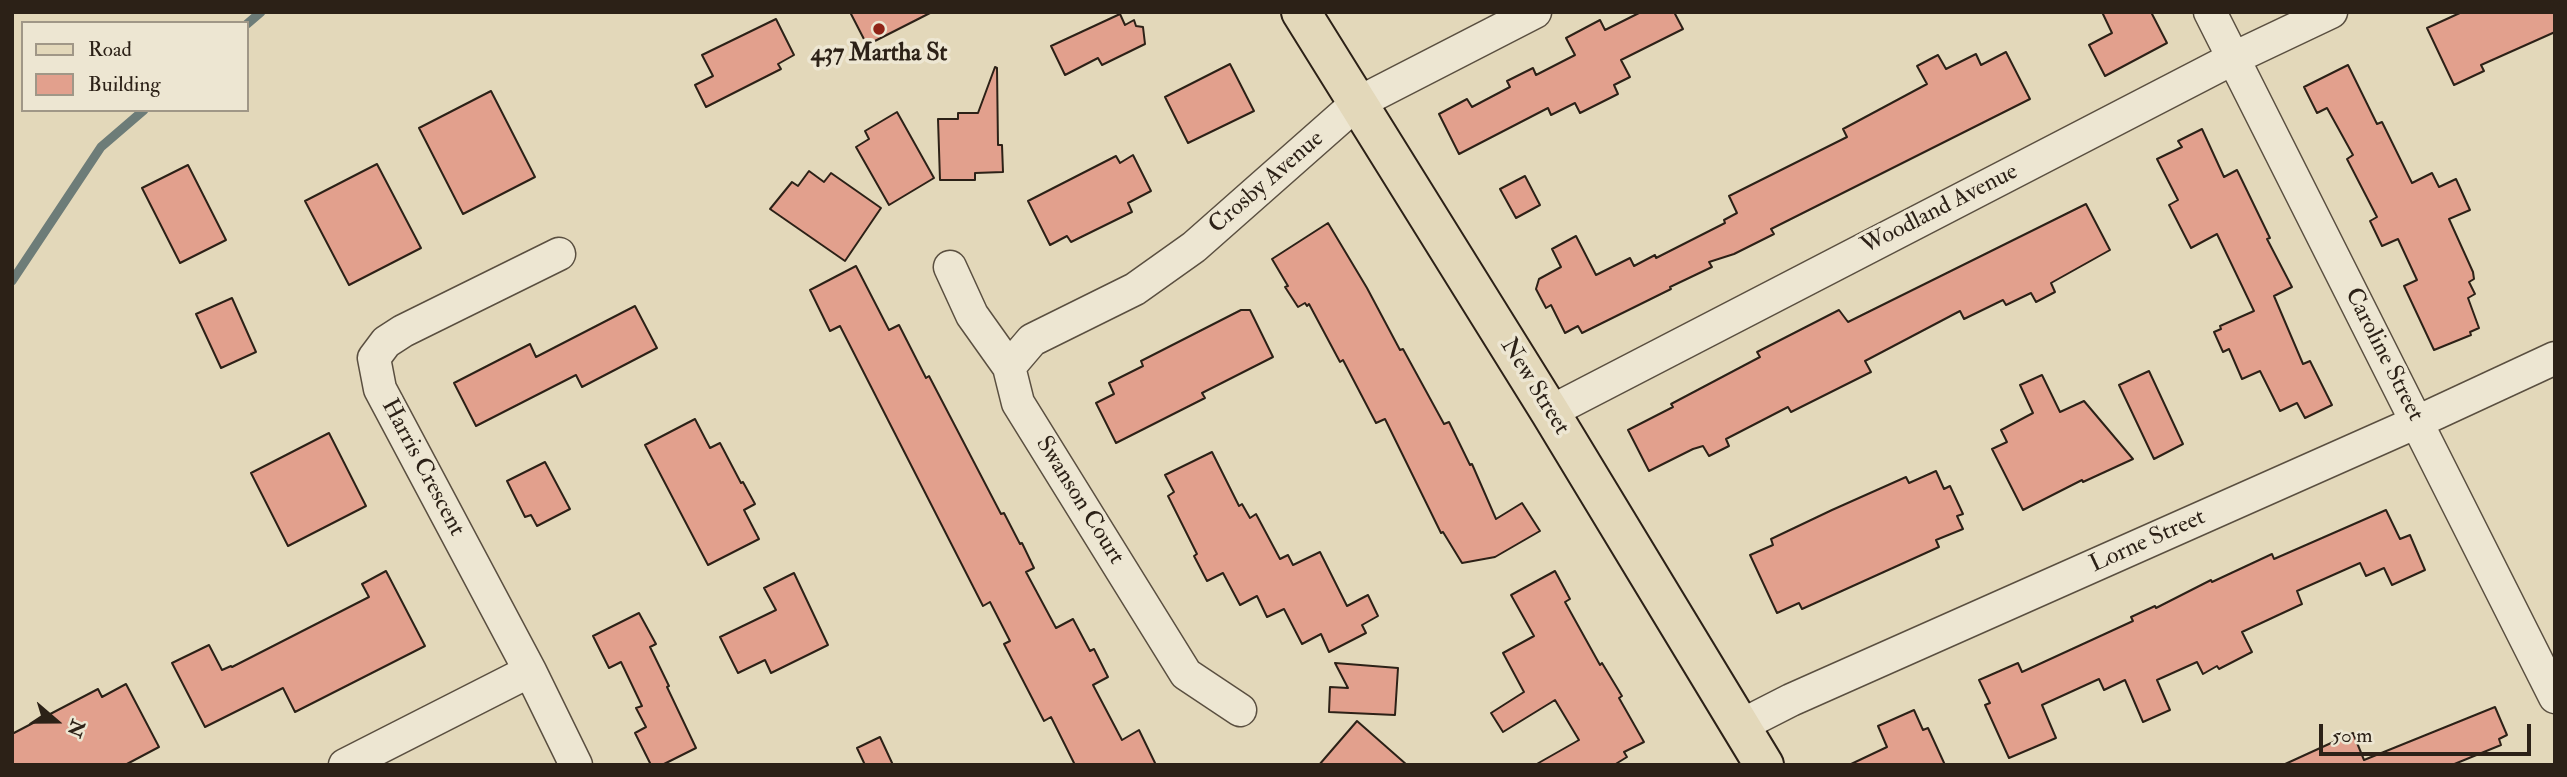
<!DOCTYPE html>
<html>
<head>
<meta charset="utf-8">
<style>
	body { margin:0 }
	#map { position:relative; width:2567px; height:777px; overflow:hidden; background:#e3d8ba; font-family:"IM FELL Double Pica",serif }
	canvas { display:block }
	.frame { position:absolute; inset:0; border:14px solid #2c2117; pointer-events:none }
	.legend { position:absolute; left:21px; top:21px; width:228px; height:91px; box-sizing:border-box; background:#ede6d2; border:2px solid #a09787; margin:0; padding:9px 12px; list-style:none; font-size:21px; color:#2c2117 }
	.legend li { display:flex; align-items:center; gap:14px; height:35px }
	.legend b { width:35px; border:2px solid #a09787 }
	.north { position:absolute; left:21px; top:686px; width:70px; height:70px; -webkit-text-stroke:5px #ede6d2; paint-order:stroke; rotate:110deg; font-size:19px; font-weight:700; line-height:28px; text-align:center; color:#2c2117 }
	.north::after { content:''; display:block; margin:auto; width:24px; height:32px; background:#2c2117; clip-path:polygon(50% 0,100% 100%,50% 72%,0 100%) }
	.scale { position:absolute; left:2319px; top:724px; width:212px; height:32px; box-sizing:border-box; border:4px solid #2c2117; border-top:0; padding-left:9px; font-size:21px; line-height:24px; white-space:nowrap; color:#2c2117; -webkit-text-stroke:5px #ede6d2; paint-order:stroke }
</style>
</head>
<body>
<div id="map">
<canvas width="2567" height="777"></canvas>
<div class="frame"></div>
<ul class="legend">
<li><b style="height:9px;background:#e3d8ba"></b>Road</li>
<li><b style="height:19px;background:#e2a08d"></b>Building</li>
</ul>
<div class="north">N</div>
<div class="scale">50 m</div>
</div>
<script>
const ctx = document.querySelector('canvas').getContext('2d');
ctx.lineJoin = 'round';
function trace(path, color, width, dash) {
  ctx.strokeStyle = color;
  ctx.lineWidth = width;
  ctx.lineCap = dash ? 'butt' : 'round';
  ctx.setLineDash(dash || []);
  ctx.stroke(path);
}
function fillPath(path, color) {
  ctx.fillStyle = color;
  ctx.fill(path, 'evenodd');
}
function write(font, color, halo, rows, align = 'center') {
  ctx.font = font + ' "IM FELL Double Pica",serif';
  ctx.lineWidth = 7;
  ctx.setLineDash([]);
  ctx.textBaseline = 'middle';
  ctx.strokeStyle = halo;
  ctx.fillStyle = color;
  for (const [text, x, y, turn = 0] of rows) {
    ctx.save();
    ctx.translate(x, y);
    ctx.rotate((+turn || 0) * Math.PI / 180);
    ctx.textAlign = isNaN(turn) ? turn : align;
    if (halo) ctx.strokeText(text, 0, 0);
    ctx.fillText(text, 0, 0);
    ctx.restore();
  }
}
trace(new Path2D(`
	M247 24 261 12
	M12 281 101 147 144 110`), '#6d7c78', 9);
const building = new Path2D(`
	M850 12H932L867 45Z
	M1641 12H1674L1683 29 1621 60 1630 77 1614 85 1618 94 1580 113 1575 103 1551 115 1548 108 1459 154 1439 114 1467 99 1472 107 1510 87 1507 81 1533 68 1536 75 1575 55 1566 38 1600 20 1605 30Z
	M2102 12H2151L2167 43 2105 76 2089 45 2112 33Z
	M2462 12H2555V32L2481 65 2484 71 2454 85 2427 28Z
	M1120 14 1125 25 1134 20 1136 26 1143 27 1145 44 1102 65 1098 58 1065 75 1051 46Z
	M776 19 794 55 778 64 781 69 706 107 695 85 713 76 702 55Z
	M2006 52 2030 99 1771 229 1774 234 1734 254 1709 262 1712 267 1670 287 1671 289 1582 333 1578 326 1565 333 1551 305 1546 308 1536 289 1539 279 1561 267 1552 249 1576 236 1596 275 1630 258 1634 266 1655 255 1656 258 1725 223 1724 220 1737 213 1729 196 1847 137 1843 129 1927 84 1917 66 1938 55 1946 69 1976 54 1981 65Z
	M1230 64 1254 111 1188 143 1165 97Z
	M2348 65 2377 124 2382 122 2412 183 2432 173 2439 187 2456 179 2470 210 2449 219 2473 272 2474 279 2469 282 2475 294 2468 298 2479 328 2470 332 2471 335 2434 350 2404 286 2417 280 2398 239 2382 246 2370 221 2377 217 2347 159 2353 155 2327 108 2317 113 2304 87Z
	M995 67 997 68 998 145H1002L1003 172 975 173V180H940L938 119H958V113H978Z
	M491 91 535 177 463 214 419 128Z
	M897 112 934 178 889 205 856 147 869 139 865 131Z
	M2202 129 2224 177 2237 170 2270 238 2267 239 2292 287 2274 296 2303 364 2310 361 2332 405 2305 418 2297 403 2280 411 2260 371 2242 379 2229 349 2223 352 2214 332 2221 329 2220 326 2254 311 2217 234 2191 248 2169 205 2178 200 2157 159 2182 147 2178 141Z
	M1133 155 1151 191 1128 203 1132 212 1071 242 1067 236 1050 245 1028 201 1116 156 1120 163Z
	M377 164 421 248 349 285 305 201Z
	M188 165 226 240 180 263 142 188Z
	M809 171 824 182 831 173 881 208 845 261 770 209 792 182 798 186Z
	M1525 176 1540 205 1516 218 1500 189Z
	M2086 204 2110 250 2051 283 2055 292 2036 302 2031 293 2006 305 2003 300 1964 319 1960 311 1865 361 1871 372 1791 412 1788 407 1726 439 1729 446 1709 456 1703 446 1693 449 1649 471 1628 430 1673 407 1671 404 1760 357 1757 352 1839 310 1848 322Z
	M1328 223 1367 288 1400 350 1403 349 1444 424 1449 422 1470 465 1472 464 1496 519 1522 503 1540 531 1495 557 1462 563 1443 532 1441 533 1385 419 1376 423 1343 360 1340 362 1309 304 1307 306 1305 303 1298 307 1285 287 1288 286 1272 259Z
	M856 266 889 330 899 325 926 378 929 376 1001 514 1004 513 1020 544 1022 543 1034 568 1026 572 1056 628 1073 619 1090 651 1094 649 1108 677 1093 685 1122 740 1139 730 1156 765H1075L1051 717 1044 721 1004 644 1010 641 990 602 983 606 840 326 830 331 810 290Z
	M232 298 256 352 221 368 196 314Z
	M635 306 657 348 582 387 576 375 476 426 454 383 530 344 536 357Z
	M1241 310H1250L1273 357 1202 393 1205 398 1116 443 1096 403 1114 394 1109 383 1143 366 1141 361Z
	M2149 371 2183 444 2154 459 2119 385Z
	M2042 375 2060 412 2084 401 2133 459 2083 482 2082 480 2023 510 1992 449 2007 442 2001 430 2033 413 2020 385Z
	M695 419 710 448 720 443 741 483 743 482 755 504 744 510 759 539 708 565 645 445Z
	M329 433 366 506 288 546 251 473Z
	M1212 452 1239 506 1242 504 1250 518 1256 514 1280 559 1288 555 1293 565 1320 552 1347 606 1368 595 1378 616 1362 625 1366 633 1329 652 1321 634 1302 644 1284 609 1267 617 1257 596 1240 605 1223 573 1207 581 1194 556 1197 554 1168 496 1174 492 1165 475Z
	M545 462 570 509 537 526 531 515 525 517 507 481Z
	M1936 471 1944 489 1950 486 1963 514 1957 516 1963 529 1936 540 1939 547 1802 609 1799 603 1777 613 1750 555 1773 545 1771 539 1832 510 1906 477 1909 483Z
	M2386 510 2400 539 2410 535 2425 570 2392 585 2384 568 2366 576 2360 563 2297 591 2302 604 2242 632 2252 652 2219 669 2217 666 2203 674 2197 662 2157 680 2170 710 2143 722 2125 680 2104 690 2099 679 2042 705 2056 738 2009 758 1985 705 1990 703 1979 680 2018 663 2022 672 2133 621 2131 617 2155 606 2156 608 2211 580 2212 582 2272 554 2274 559Z
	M386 571 425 646 295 712 283 688 205 727 172 663 209 645 222 670 231 666 232 667 369 597 362 584Z
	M1555 571 1570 599 1565 602 1600 665 1602 663 1622 696 1619 698 1644 742 1624 752 1627 757 1614 765H1535L1579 740 1555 700 1503 732 1491 713 1524 692 1503 653 1534 636 1511 595Z
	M794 573 828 645 771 673 765 660 738 673 720 637 776 610 764 588Z
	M639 613 656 644 650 647 669 686 667 687 696 748 662 765H651L635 733 646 727 636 708 642 706 621 662 609 668 593 636Z
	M1335 663 1398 668 1395 715 1329 712 1330 687 1348 688Z
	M126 684 159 747 125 765H12V734L98 689 102 697Z
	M2495 707 2507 735 2499 739 2501 745 2452 765H2283L2353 733 2364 760Z
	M1914 710 1923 730 1928 728 1945 765H1849L1887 747 1878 726Z
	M1357 721 1407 765H1319Z
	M880 737 893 765H865L857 748Z`);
fillPath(building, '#e2a08d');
trace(building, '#2c2117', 2);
const minor = new Path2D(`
	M2210 12 2555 697
	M559 254 403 331 386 342 374 358 380 389 530 671 576 765
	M950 267 972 315 1009 367 1018 403 1186 674 1240 710
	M1009 367 1032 340 1135 289 1194 247 1356 104 1535 12
	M1550 412 2234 58 2331 12
	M1740 726 1791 700 2417 422 2555 358
	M345 765 530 671`);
const major = new Path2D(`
	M1301 12 1550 412 1764 765`);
trace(minor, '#5a4f40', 35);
trace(major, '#2c2117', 42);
trace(minor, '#ede6d2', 32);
trace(major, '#e3d8ba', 38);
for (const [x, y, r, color] of [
	[879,29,7,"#8f2418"]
]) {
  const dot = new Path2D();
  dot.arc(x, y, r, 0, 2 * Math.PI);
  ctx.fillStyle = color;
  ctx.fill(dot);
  trace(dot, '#ede6d2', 2.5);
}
write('bold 24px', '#2c2117', '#ede6d2', [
	["437 Martha St",879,55]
]);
write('24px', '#2c2117', '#ede6d2', [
	["Crosby Avenue",1267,183,-41],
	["Woodland Avenue",1940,210,-27],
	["Caroline Street",2383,355,63],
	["New Street",1534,387,58],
	["Harris Crescent",422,468,62],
	["Swanson Court",1079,501,58],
	["Lorne Street",2148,542,-24]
]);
</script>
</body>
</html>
